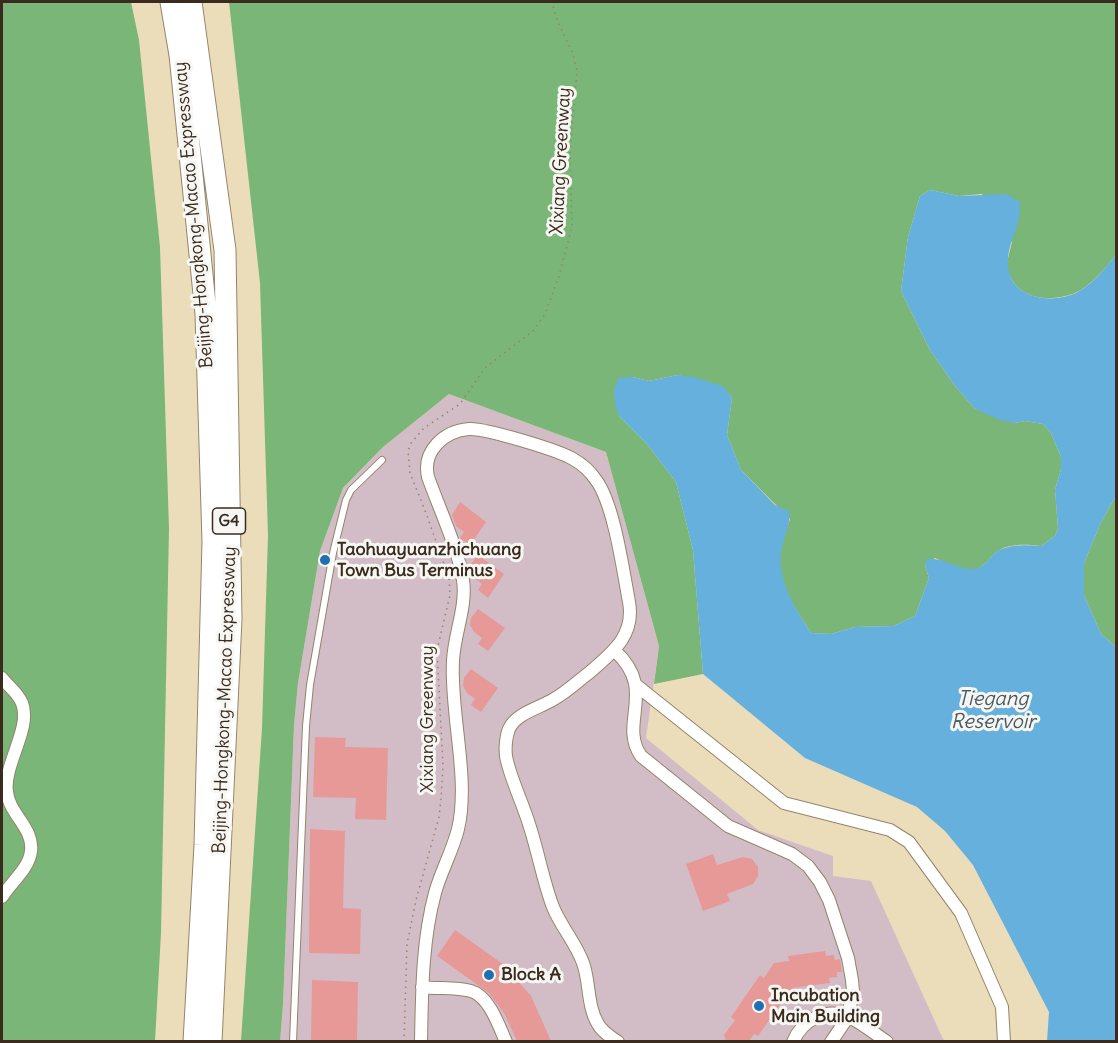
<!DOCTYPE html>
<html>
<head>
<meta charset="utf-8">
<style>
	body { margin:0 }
	#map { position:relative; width:1118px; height:1043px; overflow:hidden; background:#ecddba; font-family:Delius,sans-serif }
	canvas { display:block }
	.frame { position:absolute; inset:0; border:3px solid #3b2a1e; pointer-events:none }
</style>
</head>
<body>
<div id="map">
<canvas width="1118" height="1043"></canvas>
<div class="frame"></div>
</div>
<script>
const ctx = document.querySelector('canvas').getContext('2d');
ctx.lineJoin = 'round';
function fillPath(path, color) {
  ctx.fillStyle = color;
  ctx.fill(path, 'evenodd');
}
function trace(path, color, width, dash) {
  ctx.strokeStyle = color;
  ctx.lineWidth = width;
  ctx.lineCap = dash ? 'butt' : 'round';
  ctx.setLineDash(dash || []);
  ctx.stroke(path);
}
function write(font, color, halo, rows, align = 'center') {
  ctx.font = font + ' Delius,sans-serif';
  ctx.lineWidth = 6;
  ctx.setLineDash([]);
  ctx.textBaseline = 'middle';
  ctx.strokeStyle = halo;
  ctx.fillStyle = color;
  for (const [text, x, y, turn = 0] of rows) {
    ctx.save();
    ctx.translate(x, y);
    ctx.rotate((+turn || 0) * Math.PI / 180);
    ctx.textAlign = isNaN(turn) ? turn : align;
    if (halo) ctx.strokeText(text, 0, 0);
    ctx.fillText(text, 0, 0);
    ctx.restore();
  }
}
fillPath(new Path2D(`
	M449 394 606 452 659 646 646 738 758 830 833 856V876L871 881 943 1039 946 1041 280 1042 283 1004 294 725 298 683 320 551 343 488 383 447Z`), '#d2bdc6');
fillPath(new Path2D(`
	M2 2H131L139 40 160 247 169 529 161 933 155 1041 2 1042Z
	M229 2H1071L1072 3 1116 2V255C1105 268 1091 286 1075 293 1050 303 1016 300 1008 270 1006 261 1010 251 1012 242L982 194 959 196 930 190 920 196 908 237 901 291 930 350 955 386 975 409 1015 423 1025 421 1043 424 1051 433 1061 457V469L1055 490 1058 528 1055 536 1041 546C1026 544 1007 543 995 553 989 559 984 566 977 569 965 572 946 563 935 558L925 565 929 578 915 616 894 626 855 627 831 634 811 633C798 613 782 589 779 565 778 550 786 533 790 519L741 470 727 435 732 398 722 386 678 375 649 381 633 377 619 416 647 444 676 482 693 550 703 674 654 684 659 646 606 452 449 394 383 447 343 488 320 551 298 683 294 725 283 1004 280 1042 241 1041 262 728 268 535 260 283Z
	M1116 496V647L1101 634 1084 595V563L1102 520Z`), '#79b677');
fillPath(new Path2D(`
	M930 190 959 196 1006 194 1019 201C1024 223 1007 241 1008 263 1008 298 1050 305 1076 293 1092 285 1105 268 1116 255V496L1102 520 1084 563V595L1101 634 1116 647V1041H1047L1049 1012 973 865 945 831 917 807 805 758 703 674 693 550 676 482 647 444 619 416 615 404 614 389 619 378 633 377 649 381 678 375 693 377 723 386 732 398 727 435 741 470 775 505 789 511C791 524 785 534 782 547 775 577 795 608 811 633L831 634 855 627 894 626 915 616 929 578 925 565 927 559C942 557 956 569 973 569 985 569 990 555 999 550 1013 544 1026 545 1041 546L1055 536 1058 528 1055 490 1061 469V457L1051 433 1043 424 1025 421 1015 423 1000 420 975 409 955 386 930 350 901 291 908 237 920 196Z`), '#65b0dd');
fillPath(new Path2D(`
	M460 502 486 522 470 545 460 538 464 532 456 526 452 515Z
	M478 555 504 574 488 598 478 590 482 584 474 578 470 572 471 564Z
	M478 609 505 628 488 651 478 644 482 638 474 632 470 625 471 618Z
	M471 669 498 688 481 712 471 705 475 699 467 693 463 686 464 678Z
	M315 737 346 738 345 747 388 748 386 820 355 819 356 798 313 797Z
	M310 829 345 831 343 908 361 909 360 954 309 953Z
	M713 854 717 865 743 857 752 859 758 867V876L753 884 727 894 730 901 703 911 686 864Z
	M455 930 503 964 531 996 551 1041H517L504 1013 489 993 437 956Z
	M825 951 826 956 834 955 835 960 840 959 842 972H837V977L829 978 830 983 792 988 758 1036 754 1034 749 1041H726L724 1035 735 1020 731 1017 760 975 764 978 774 963 789 961 788 956Z
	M312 980 358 982 357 1041H311Z`), '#e69997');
const service = new Path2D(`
	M293 1042 306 726 310 685 333 553 346 500 351 490 382 460`);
const minor = new Path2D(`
	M615 651C658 690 618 723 641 756L728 826 792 854 808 866 820 882 829 900 848 958 852 980 853 991 848 1017 831 1042
	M2 678C8 686 18 693 22 703 32 728 3 765 7 792 9 814 34 828 31 851 29 869 11 882 2 897
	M636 685 784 803 890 830 909 842 961 913 1002 1007 1004 1042
	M422 987C438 989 456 987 471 991 489 996 499 1026 506 1042
	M421 1042C422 992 422 941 435 893 441 871 453 850 458 829 470 779 450 713 453 661 454 634 467 607 463 580 458 548 439 508 428 477 422 451 444 431 469 429 485 428 558 450 573 459 582 464 590 471 596 480 614 504 623 570 629 602 635 635 613 652 590 672 578 681 567 692 554 699 540 708 516 713 509 729 506 736 505 748 506 756 509 775 523 804 529 824 538 851 543 881 553 907 561 927 576 943 583 963 590 982 587 1006 598 1024 602 1032 611 1037 618 1042
	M793 1042C802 1020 825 1008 847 1016 861 1022 874 1033 887 1042`);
const motorway = new Path2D(`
	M171 2 180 55 206 314 213 542 205 845 194 1042
	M191 2 225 250 231 619 211 1042`);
trace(service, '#94846c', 8);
trace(minor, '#94846c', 14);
trace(motorway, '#94846c', 23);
trace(new Path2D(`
	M404 1042 407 944 416 900 439 817 441 799 443 766 437 650 450 595 449 578 426 513 410 473 408 451 411 443 424 428 460 404 485 368 534 330 545 314 559 276 572 227 570 152 577 71 573 54 557 20 552 2`), '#94846c', 1.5, [1.5, 4.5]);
trace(service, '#fff', 6);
trace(minor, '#fff', 12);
trace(motorway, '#fff', 21);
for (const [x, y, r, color] of [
	[325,560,6,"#1f6fb2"],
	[489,975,6,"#1f6fb2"],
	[759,1006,6,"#1f6fb2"]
]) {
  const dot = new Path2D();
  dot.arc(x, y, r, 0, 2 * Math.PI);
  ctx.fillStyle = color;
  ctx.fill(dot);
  trace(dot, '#f6f6f2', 2);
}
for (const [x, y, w] of [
	[229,521,33]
]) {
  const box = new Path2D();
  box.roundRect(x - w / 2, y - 13, w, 26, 4.5);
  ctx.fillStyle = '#f6f6f2';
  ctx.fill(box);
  trace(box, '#3b2a1e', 1.5);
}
write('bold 16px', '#3b2a1e', null, [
	["G4",229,521]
]);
write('18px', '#3b2a1e', '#f6f6f2', [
	["Xixiang Greenway",561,161,-87],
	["Beijing-Hongkong-Macao Expressway",194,215,-95],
	["Beijing-Hongkong-Macao Expressway",225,700,-88],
	["Xixiang Greenway",428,719,-90]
]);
write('bold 18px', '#3b2a1e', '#f6f6f2', [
	["Taohuayuanzhichuang",337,550],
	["Town Bus Terminus",337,571],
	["Block A",501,975],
	["Incubation",771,996],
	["Main Building",771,1017]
], 'left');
write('italic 20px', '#4a5961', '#f6f6f2', [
	["Tiegang",993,699],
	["Reservoir",993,722]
]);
</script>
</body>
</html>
